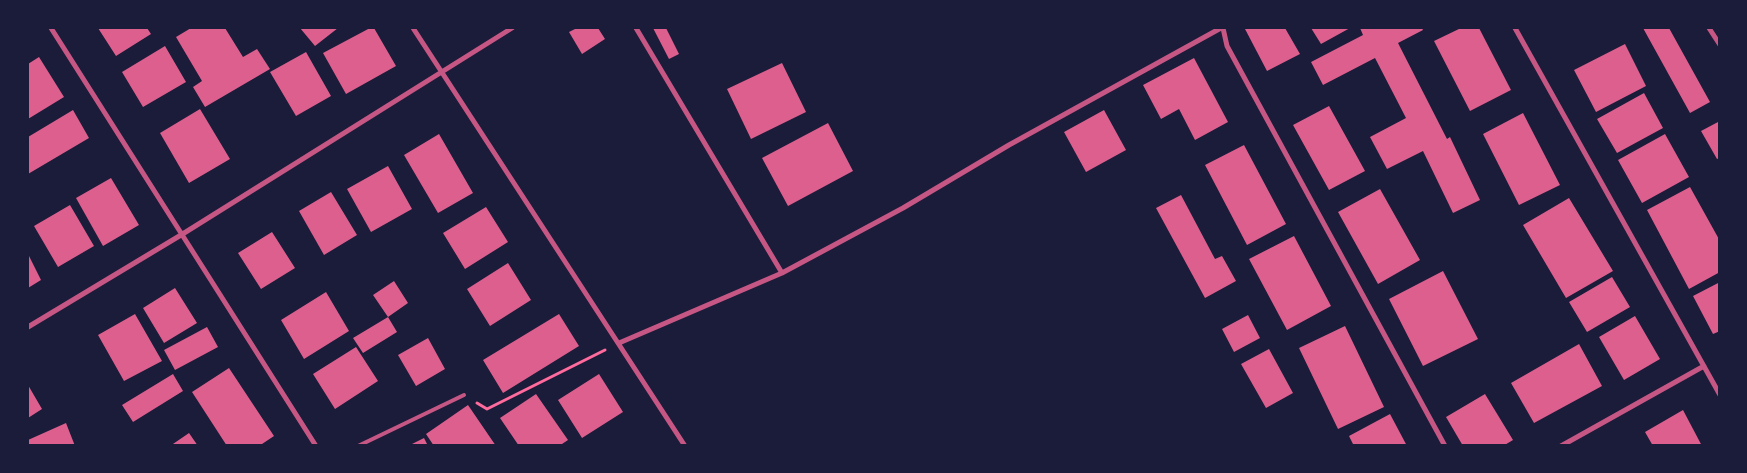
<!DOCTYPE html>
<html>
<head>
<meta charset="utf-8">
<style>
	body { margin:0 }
	#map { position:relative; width:1747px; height:473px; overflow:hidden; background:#1b1b3a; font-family:Ubuntu,sans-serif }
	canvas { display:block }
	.frame { position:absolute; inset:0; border:29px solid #1b1b3a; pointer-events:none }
</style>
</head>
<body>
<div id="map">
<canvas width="1747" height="473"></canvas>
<div class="frame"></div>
</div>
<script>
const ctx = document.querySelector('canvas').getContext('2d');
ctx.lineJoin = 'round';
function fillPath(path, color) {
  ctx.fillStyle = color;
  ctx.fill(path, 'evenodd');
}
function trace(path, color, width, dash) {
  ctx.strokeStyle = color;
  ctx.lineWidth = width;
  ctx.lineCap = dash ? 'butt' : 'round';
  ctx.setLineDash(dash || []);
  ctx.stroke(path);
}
fillPath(new Path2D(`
	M98 28H147L151 34 116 56Z
	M191 28H225L243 57 257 49 270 69 205 107 193 87 202 81 176 37Z
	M300 28H338L315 46Z
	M370 28H374L396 66 346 94 323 53Z
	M577 28H598L605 39 582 54 569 32Z
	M653 28H666L679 54 669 59Z
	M1247 28H1285L1300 54 1267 71 1245 29Z
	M1311 28H1350L1321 44Z
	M1360 28H1422L1423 30 1398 43 1447 139 1450 137 1480 200 1453 213 1423 151 1387 169 1370 137 1406 118 1375 58 1323 85 1311 62 1363 35Z
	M1461 28H1479L1511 90 1470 111 1434 41Z
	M1643 28H1669L1710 102 1690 113Z
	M1625 44 1646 86 1596 112 1574 70Z
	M165 46 186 82 143 107 122 72Z
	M306 52 331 96 296 116 270 72Z
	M39 57 64 97 28 119V64Z
	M1194 58 1228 122 1195 140 1179 109 1161 119 1143 85Z
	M782 63 806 112 751 139 727 89Z
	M1644 93 1663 128 1617 153 1597 119Z
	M1329 106 1365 171 1329 190 1293 125Z
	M200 109 230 159 189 183 160 133Z
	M73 110 89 138 28 174V137Z
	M1104 110 1126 150 1086 172 1064 132Z
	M1523 113 1560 185 1519 205 1483 134Z
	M1718 122 1720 158 1717 159 1701 131Z
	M828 123 853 171 788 206 762 158Z
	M439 134 473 193 438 213 404 155Z
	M1665 134 1689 177 1642 203 1618 160Z
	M1244 145 1286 224 1247 245 1205 165Z
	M388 166 412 209 371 232 347 189Z
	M111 178 139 225 103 246 76 198Z
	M1690 187 1720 241V272L1689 289 1647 210Z
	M1380 189 1420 260 1378 284 1338 212Z
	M331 192 357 235 324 255 299 211Z
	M1181 195 1215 259 1222 256 1236 281 1205 298 1156 208Z
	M1569 198 1613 271 1566 298 1523 225Z
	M70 205 94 246 58 267 34 226Z
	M486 207 508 242 465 269 443 233Z
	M272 232 295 268 261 289 238 253Z
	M1294 236 1331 306 1287 330 1249 259Z
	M28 254 41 280 28 288Z
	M508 263 531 300 490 326 467 289Z
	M1443 271 1478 339 1423 366 1389 299Z
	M1612 277 1630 307 1587 332 1569 302Z
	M394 281 408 303 388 317 373 295Z
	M1720 282V331L1713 334 1693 296Z
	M175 288 197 323 164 343 143 308Z
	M326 292 349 331 304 359 281 320Z
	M135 314 162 361 124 381 98 335Z
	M559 314 579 346 503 393 483 360Z
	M1248 315 1260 338 1234 352 1222 329Z
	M1635 316 1660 359 1624 380 1599 337Z
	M388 317 397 332 363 353 353 338Z
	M1345 326 1384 407 1338 429 1299 348Z
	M207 327 218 347 175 370 164 350Z
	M428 338 445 369 416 386 398 355Z
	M1579 344 1602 386 1534 423 1511 383Z
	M356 347 378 381 335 409 313 374Z
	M1269 349 1293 393 1266 408 1241 364Z
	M229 368 274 436 259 446H227L192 392Z
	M173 374 183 391 133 422 122 405Z
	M599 374 623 412 582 438 558 400Z
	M28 385 42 409 28 418Z
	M536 394 568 440 559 446H519L500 418Z
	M1485 394 1513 440 1503 446H1463L1446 417Z
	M468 405 496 446H434L426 434Z
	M1683 410 1702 446H1653L1645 432Z
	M1390 414 1407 446H1354L1349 436Z
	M66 423 75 446H28V440Z
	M189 433 198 446H170Z
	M424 438 428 446H408Z`), '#dd5f8e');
trace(new Path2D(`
	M477 403 487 409 605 350`), '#ff6b9d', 3);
trace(new Path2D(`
	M358 446 464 395`), '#c65784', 4);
trace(new Path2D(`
	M51 28 316 446
	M413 28 685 446
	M636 28 782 273
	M1223 28 1227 46 1445 446
	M1515 28 1720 395
	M1709 28 1720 45
	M28 327 181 235 512 28
	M619 343 782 273 903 208 1009 145 1221 28
	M1561 446 1704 366`), '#c65784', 5);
</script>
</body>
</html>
